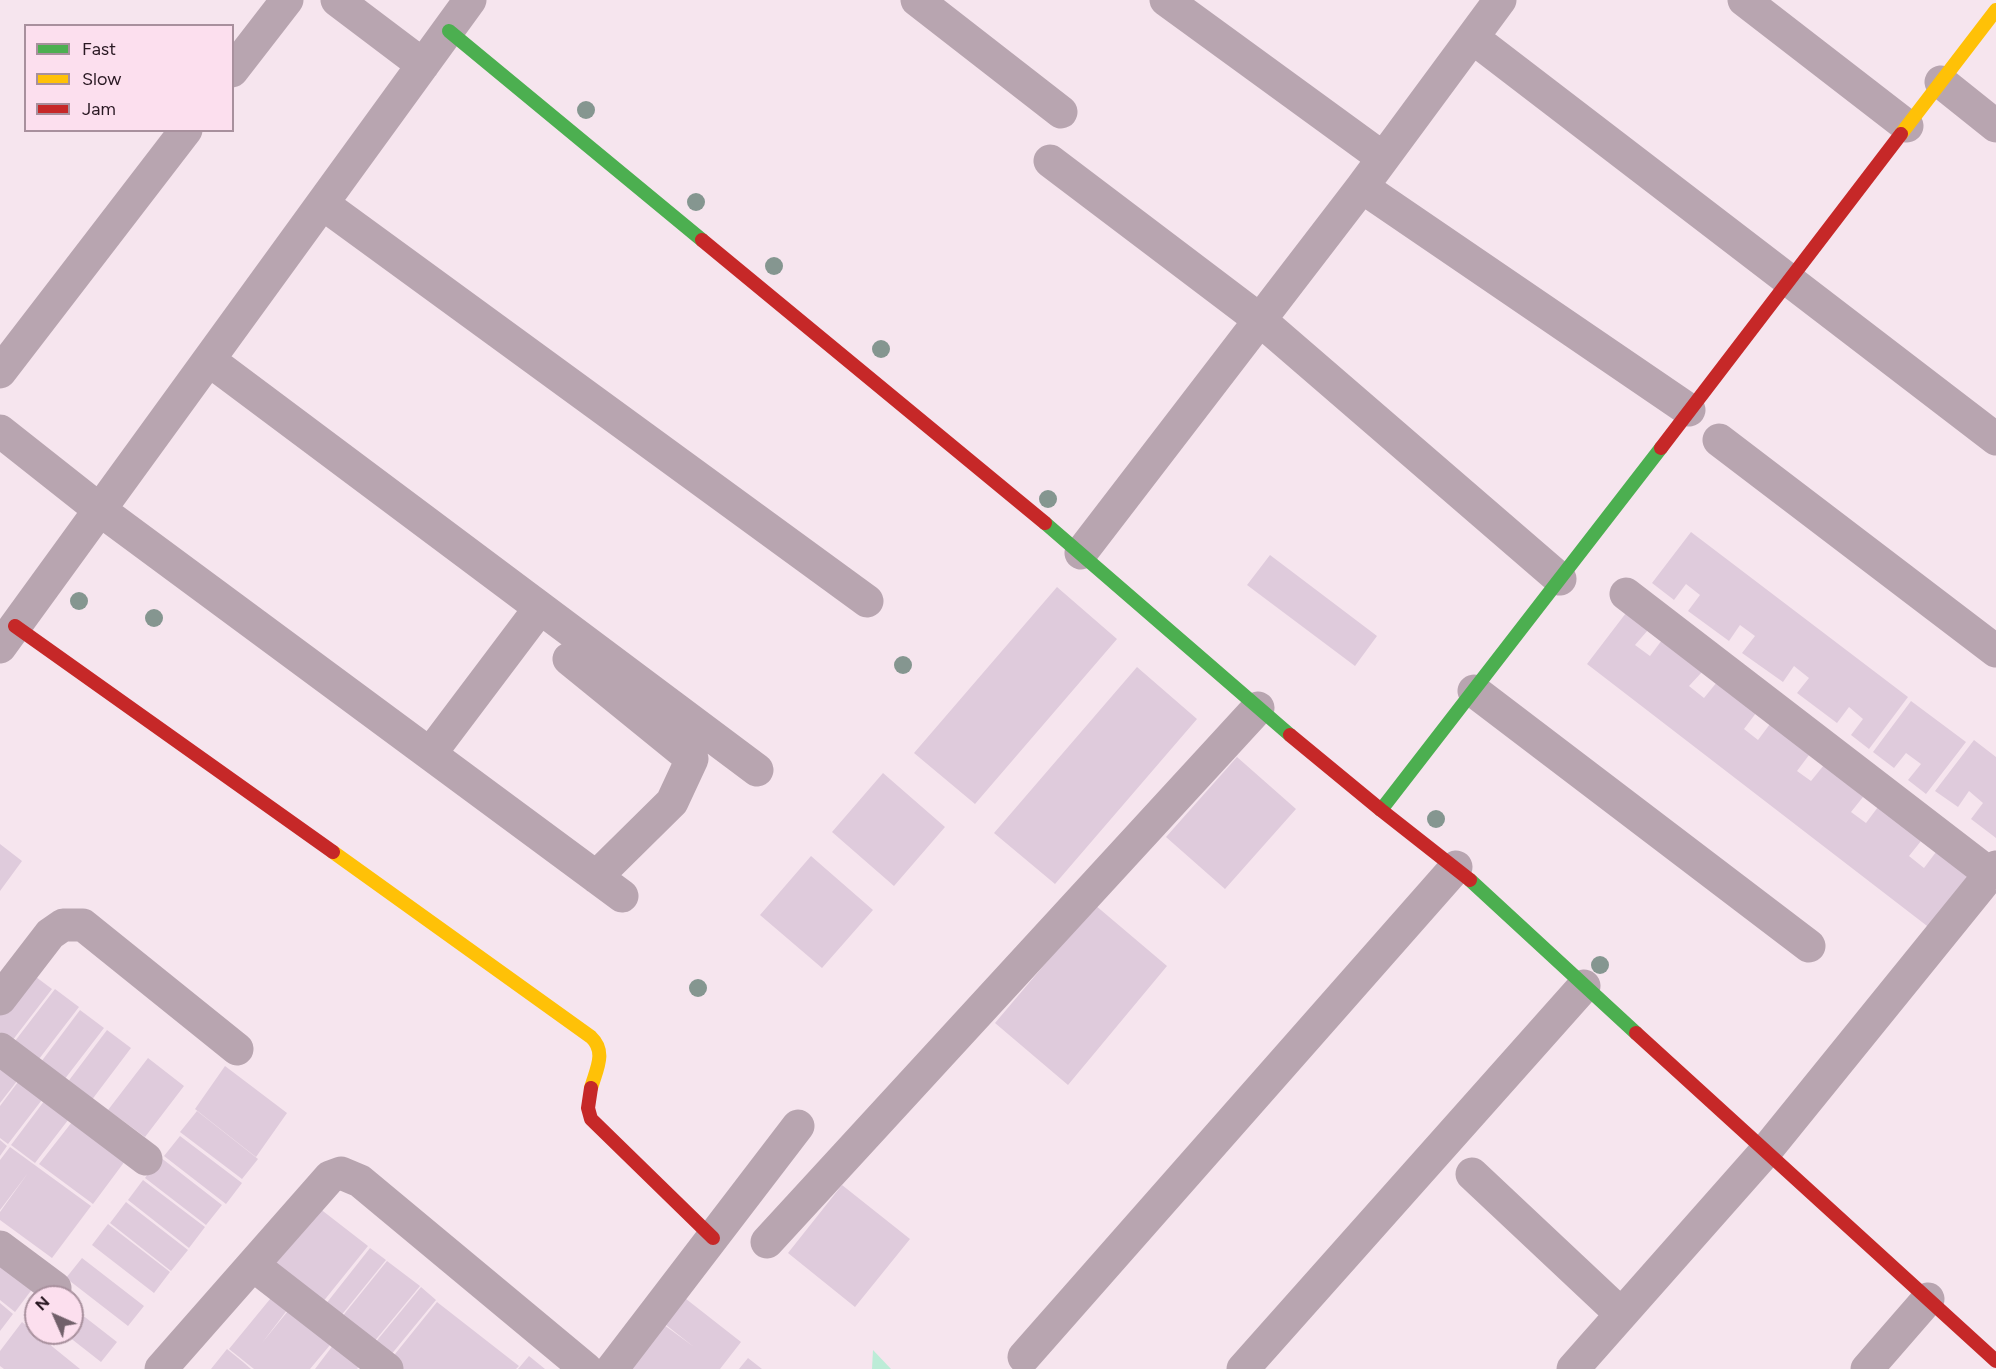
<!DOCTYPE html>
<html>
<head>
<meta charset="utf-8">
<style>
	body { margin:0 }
	#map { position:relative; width:1996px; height:1369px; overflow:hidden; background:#f6e5ee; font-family:Figtree,sans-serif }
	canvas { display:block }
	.legend { position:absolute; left:24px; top:24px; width:210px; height:108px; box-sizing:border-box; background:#fcdfee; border:2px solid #a8909d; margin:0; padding:8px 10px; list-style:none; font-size:18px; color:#2a1923 }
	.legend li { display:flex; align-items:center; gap:12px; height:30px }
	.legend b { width:30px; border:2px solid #a8909d }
	.north { position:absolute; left:24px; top:1285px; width:60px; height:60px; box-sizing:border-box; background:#fcdfee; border:2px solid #a8909d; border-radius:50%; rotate:315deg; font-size:16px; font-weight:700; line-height:24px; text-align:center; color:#2a1923 }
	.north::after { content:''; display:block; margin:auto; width:21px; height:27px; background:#71606a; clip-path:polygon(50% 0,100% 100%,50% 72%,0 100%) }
</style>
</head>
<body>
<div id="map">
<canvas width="1996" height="1369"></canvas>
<ul class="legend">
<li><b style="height:8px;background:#4caf50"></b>Fast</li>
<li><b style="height:8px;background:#ffc107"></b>Slow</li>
<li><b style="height:8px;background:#c62828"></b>Jam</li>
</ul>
<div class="north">N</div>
</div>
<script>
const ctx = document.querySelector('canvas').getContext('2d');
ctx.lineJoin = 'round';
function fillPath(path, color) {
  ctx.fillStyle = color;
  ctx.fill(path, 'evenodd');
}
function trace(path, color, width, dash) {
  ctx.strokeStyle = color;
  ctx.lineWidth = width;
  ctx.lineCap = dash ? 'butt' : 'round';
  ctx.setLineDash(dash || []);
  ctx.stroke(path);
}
fillPath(new Path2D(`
	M873 1350 891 1369H872Z`), '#bcecd7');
fillPath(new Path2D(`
	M1691 532 1908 697 1869 749 1851 735 1863 719 1849 707 1837 723 1797 693 1809 678 1794 666 1783 682 1742 653 1755 636 1740 625 1729 641 1688 611 1700 595 1686 584 1674 600 1652 583Z
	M1270 555 1377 636 1355 666 1247 585Z
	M1057 587 1117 639 975 804 914 753Z
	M1626 613 1648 630 1635 645 1650 656 1662 640 1702 672 1689 686 1704 698 1717 682 1756 713 1744 729 1758 740 1770 724 1809 755 1797 771 1811 781 1824 765 1863 797 1851 812 1866 823 1878 807 1921 841 1909 856 1924 868 1936 852 1970 878 1931 929 1587 664Z
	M1137 667 1197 719 1055 884 994 833Z
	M1911 701 1966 742 1926 794 1908 780 1921 764 1906 753 1894 768 1873 752Z
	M1974 740 1996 757V838L1971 819 1983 803 1969 791 1958 807 1935 791Z
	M1237 757 1296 809 1225 889 1166 837Z
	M883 773 945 827 894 886 832 832Z
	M0 844 22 861 0 891Z
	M811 856 873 910 822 968 760 915Z
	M1095 905 1167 966 1068 1085 995 1023Z
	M28 971 52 989 12 1041 0 1032V1008Z
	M55 989 79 1007 39 1059 15 1041Z
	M80 1010 104 1028 64 1080 41 1062Z
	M107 1030 131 1048 91 1101 67 1083Z
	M0 1054 24 1072 0 1103Z
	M148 1058 184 1086 145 1137 108 1110Z
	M225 1066 287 1113 256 1157 195 1109Z
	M24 1074 48 1092 8 1144 0 1138V1106Z
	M51 1092 75 1111 35 1163 11 1145Z
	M197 1111 258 1159 242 1179 180 1132Z
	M72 1122 125 1161 93 1204 39 1164Z
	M180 1136 242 1183 226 1204 164 1156Z
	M0 1140 7 1146 0 1156Z
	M10 1147 91 1206 52 1258 0 1220V1212L28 1173 0 1210V1160Z
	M160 1157 222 1205 206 1225 145 1178Z
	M143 1180 205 1227 189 1248 128 1200Z
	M842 1185 910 1239 855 1307 788 1253Z
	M126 1202 188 1250 171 1271 110 1223Z
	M319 1208 368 1246 322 1303 273 1264Z
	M108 1224 170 1272 154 1293 92 1245Z
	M370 1248 386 1260 340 1317 325 1305Z
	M0 1257 36 1284 15 1312 0 1300Z
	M82 1258 144 1306 128 1326 66 1278Z
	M387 1261 420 1286 373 1343 341 1318Z
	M421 1287 436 1300 390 1356 374 1344Z
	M275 1293 291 1305 262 1343 292 1306 335 1339 310 1369H254L229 1349Z
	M681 1295 741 1342 720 1369H624L660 1322 694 1347 661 1321Z
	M437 1302 519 1366 516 1369H403L391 1359Z
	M0 1303 13 1314 0 1331Z
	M72 1307 117 1342 101 1362 64 1333H72Z
	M22 1322 80 1369H4L0 1366V1351Z
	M337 1340 363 1361 357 1369H315Z
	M227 1349 243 1362 251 1369H211Z
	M529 1356 545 1369H518Z
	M748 1358 762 1369H739Z`), '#dfcbdc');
trace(new Path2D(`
	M337 0 423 65
	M917 0 1061 112
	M1166 0 1383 158
	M1744 0 1907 126
	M1473 38 1996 439
	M232 71 287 0
	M1941 82 1996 126
	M1050 161 1260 320 1560 579
	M1362 187 1689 410
	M323 204 867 601
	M209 360 757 770
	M0 372 186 130
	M0 431 100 510 622 896
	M1719 440 1996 651
	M1081 553 1362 187 1500 0
	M1626 594 1990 874
	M0 647 470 0
	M569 659 692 759 672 802 596 877
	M1474 691 1809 946
	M430 754 540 608
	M0 999 50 934 63 925H83L237 1049
	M0 1049 146 1159
	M1472 1174 1621 1314
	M767 1242 1258 708
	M0 1247 55 1288
	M253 1265 387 1369
	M1024 1357 1456 867
	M161 1369 330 1177 341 1173 360 1181 586 1369
	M612 1369 798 1126
	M1243 1369 1584 986
	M1573 1369 1765 1152 1996 867
	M1867 1369 1928 1299`), '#b8a5b0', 33);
trace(new Path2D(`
	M449 31 702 240
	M1045 523 1290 735
	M1381 810 1661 448
	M1470 880 1636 1033`), '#4caf50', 14);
trace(new Path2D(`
	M1901 134 1996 10
	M333 852 591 1037C607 1052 596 1070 591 1088`), '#ffc107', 14);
trace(new Path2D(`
	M702 240 1045 523
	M1661 448 1901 134
	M15 626 333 852
	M1290 735 1381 810 1470 880
	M1636 1033 1996 1361
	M591 1088 588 1108 591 1119 713 1238`), '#c62828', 14);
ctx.fillStyle = '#859690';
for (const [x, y] of [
	[586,110],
	[696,202],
	[774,266],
	[881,349],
	[1048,499],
	[79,601],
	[154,618],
	[903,665],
	[1436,819],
	[1600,965],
	[698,988]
]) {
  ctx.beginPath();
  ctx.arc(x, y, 9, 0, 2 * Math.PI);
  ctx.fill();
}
</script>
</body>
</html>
